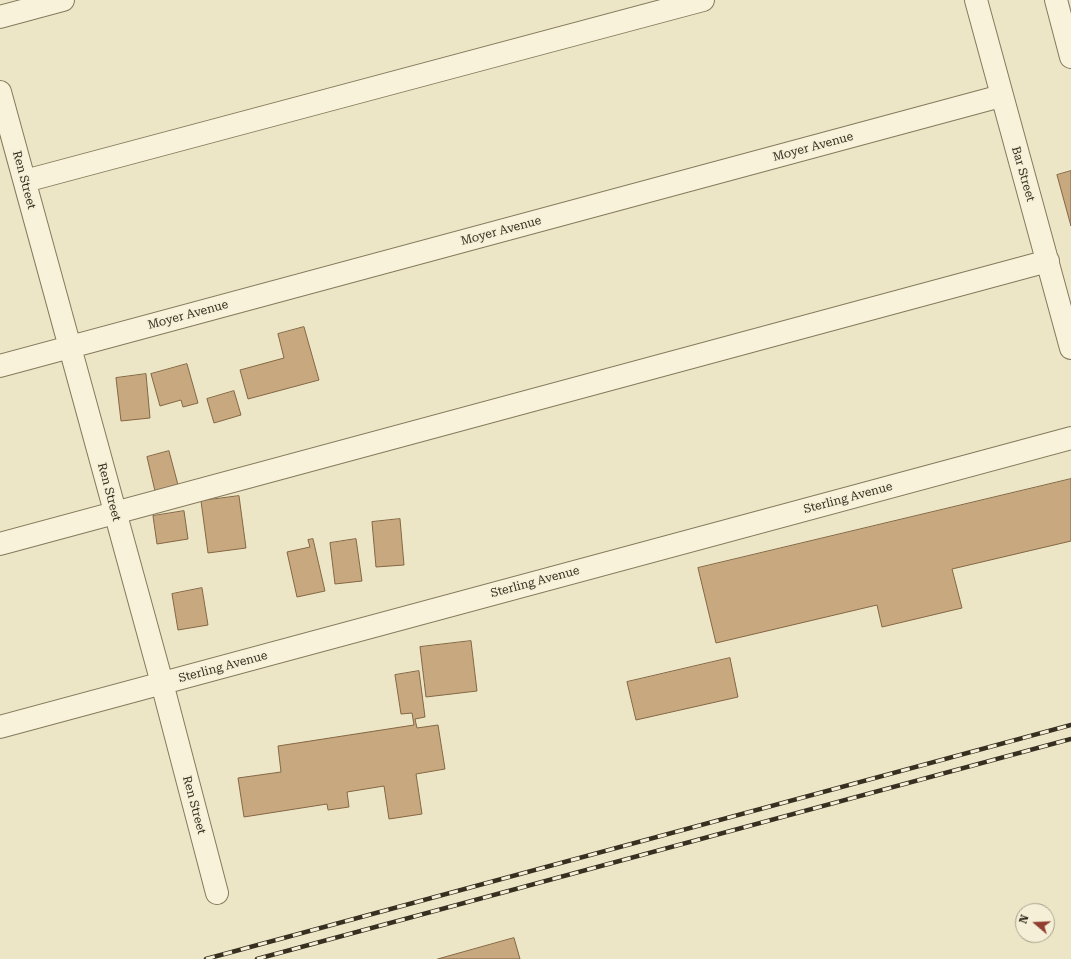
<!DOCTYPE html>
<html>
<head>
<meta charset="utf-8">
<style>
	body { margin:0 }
	#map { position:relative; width:1071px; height:959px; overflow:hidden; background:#ece6c6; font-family:"Roboto Serif",serif }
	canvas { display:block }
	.north { position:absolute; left:1015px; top:903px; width:40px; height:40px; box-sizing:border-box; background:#f4efd6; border:1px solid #a8a28d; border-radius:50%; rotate:289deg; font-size:11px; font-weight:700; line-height:16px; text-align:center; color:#372f20 }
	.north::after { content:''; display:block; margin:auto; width:14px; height:18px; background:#913f31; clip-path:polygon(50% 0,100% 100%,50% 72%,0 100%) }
</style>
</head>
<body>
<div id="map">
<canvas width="1071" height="959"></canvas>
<div class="north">N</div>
</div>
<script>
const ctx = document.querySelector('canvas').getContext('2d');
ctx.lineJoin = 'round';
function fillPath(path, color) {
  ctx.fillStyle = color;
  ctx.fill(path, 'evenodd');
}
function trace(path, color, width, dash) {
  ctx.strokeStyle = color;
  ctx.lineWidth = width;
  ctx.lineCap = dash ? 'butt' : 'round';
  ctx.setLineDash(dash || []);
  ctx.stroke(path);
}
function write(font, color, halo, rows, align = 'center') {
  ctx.font = font + ' "Roboto Serif",serif';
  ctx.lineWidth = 3;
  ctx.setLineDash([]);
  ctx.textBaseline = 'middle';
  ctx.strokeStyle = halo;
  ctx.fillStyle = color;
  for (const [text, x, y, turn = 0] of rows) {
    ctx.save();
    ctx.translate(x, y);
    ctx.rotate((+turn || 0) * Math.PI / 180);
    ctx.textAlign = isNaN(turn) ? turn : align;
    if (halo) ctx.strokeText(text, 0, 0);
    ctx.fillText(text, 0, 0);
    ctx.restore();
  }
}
const building = new Path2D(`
	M1071 171V226L1057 175Z
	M304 327 319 380 248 399 240 370 284 358 278 334Z
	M187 364 198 403 183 407 181 400 160 406 151 374Z
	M146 374 150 418 121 421 116 378Z
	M234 391 241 415 214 423 207 399Z
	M169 451 178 485 155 491 147 457Z
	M1071 479V541L952 569 962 608 882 627 877 605 716 643 698 568Z
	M239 496 246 548 208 553 201 501Z
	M184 511 188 539 157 544 153 516Z
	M400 519 404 565 376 567 372 522Z
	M313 539 325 591 297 597 287 552 310 547 308 540Z
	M356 539 362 581 335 584 330 543Z
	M202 588 208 625 178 630 172 594Z
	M471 641 477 691 426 697 420 647Z
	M730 658 738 697 636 720 627 682Z
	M419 671 425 717 415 719 417 728 438 725 445 769 416 774 422 814 389 819 384 786 347 792 349 807 328 810 327 804 244 817 238 778 281 772 278 746 414 725 412 713 401 714 395 675Z
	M514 938 520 959H438Z`);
fillPath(building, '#c7a87f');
trace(building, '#846744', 1);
const minor = new Path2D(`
	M976 0 1071 348
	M1056 0 1071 57
	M0 17 63 0
	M0 92 162 683 217 893
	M25 181 703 0
	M0 366 1001 96
	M0 544 1048 261
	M0 727 1071 438`);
trace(minor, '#86795d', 24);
trace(minor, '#f7f2d9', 22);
const rail = new Path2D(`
	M206 959 1071 725
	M257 959 1071 739`);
trace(rail, '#372f20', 4.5);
trace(rail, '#f4efd6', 3, [9]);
write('12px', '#372f20', '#f4efd6', [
	["Moyer Avenue",813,147,-15],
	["Bar Street",1023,174,74],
	["Ren Street",24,180,75],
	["Moyer Avenue",501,231,-15],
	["Moyer Avenue",188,315,-15],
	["Ren Street",109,492,75],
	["Sterling Avenue",848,498,-15],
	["Sterling Avenue",535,582,-15],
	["Sterling Avenue",223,667,-15],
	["Ren Street",194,805,75]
]);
</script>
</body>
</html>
